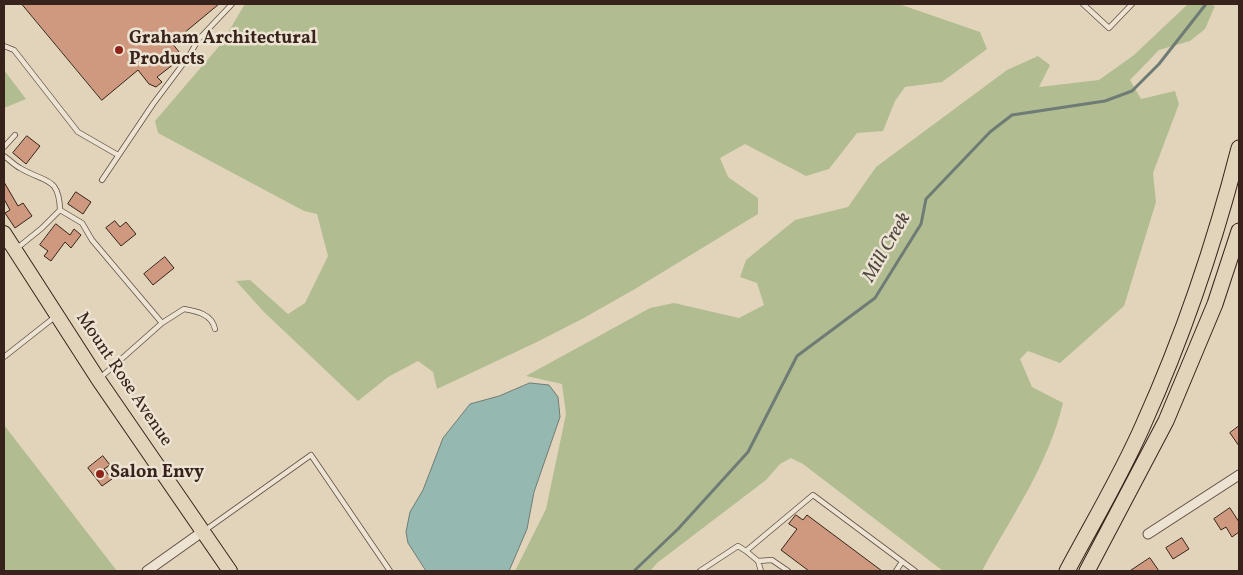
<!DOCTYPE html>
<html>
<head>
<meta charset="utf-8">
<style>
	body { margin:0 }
	#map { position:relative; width:1243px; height:575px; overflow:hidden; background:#e2d4ba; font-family:Vollkorn,serif }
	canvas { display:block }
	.frame { position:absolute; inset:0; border:5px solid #37231b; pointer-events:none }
</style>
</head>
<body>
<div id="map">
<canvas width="1243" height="575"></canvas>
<div class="frame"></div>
</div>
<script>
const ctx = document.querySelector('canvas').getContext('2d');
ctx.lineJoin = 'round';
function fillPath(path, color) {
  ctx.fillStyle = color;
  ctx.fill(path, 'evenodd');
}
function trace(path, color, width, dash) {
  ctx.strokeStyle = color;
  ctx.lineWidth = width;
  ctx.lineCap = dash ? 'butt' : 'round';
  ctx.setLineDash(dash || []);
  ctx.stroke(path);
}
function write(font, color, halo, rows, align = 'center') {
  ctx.font = font + ' Vollkorn,serif';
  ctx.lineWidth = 5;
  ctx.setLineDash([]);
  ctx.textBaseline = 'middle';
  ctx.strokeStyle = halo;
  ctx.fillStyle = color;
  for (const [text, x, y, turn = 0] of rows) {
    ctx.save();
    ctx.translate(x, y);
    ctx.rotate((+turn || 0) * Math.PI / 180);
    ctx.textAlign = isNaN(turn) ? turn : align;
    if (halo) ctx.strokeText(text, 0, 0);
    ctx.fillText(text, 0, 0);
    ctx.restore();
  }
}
fillPath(new Path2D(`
	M245 4H899L980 32 987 49 942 82 905 87 895 101 883 131 857 133 829 169 806 176 745 144 720 158 728 177 758 198V214L635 289 582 319 537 342 437 389 433 372 418 361 388 377 358 401 264 312 236 281 250 280 288 314 305 303 328 256 317 214 304 211 158 133 155 121 221 44Z
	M1188 4H1209L1215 6 1205 29 1190 41 1159 50 1130 80 1141 99 1175 91 1179 104 1153 173 1156 202 1124 306 1060 363 1028 351 1020 359 1032 387 1063 403C1048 466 1012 515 982 571H943L803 464 791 458 780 464 766 480 657 563 650 571H515L546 509 566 414 562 384 526 376 650 308 674 303 739 318 764 305 757 283 740 277 746 260 795 220 848 207 876 167 1007 70 1038 56 1050 65 1039 87 1099 80 1134 55Z
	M4 70 26 99 4 108Z
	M4 425 117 571H4Z`), '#b1bd91');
const water = new Path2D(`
	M530 383 549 385 558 397 560 417 534 492 527 529 509 571H426L408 543 406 532 410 512 423 490 443 438 470 404 499 396Z`);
fillPath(water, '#95b8b1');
trace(water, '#6f7c75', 1);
trace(new Path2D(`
	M634 571 678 529 748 452 797 356 875 298 921 224 926 199 990 132 1012 115 1105 101 1132 91 1159 64 1206 4`), '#6f7c75', 3);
const building = new Path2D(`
	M22 4H219L172 43 183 57 157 77 162 82 156 87 149 84 138 70 102 100Z
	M27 136 40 146 26 164 13 153Z
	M4 182 18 206 23 203 32 216 15 228 5 213 10 210 4 199Z
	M76 192 91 202 83 214 68 204Z
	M115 221 120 227 126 222 136 234 121 246 106 228Z
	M56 224 70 235 74 229 81 235 71 248 65 242 51 261 44 256 48 251 40 245Z
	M165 257 174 268 153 285 144 274Z
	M1239 426V446L1230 433Z
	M103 456 110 465 104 469 112 479 102 486 88 468Z
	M1230 508 1239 522V532L1232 537 1226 527 1221 530 1214 519Z
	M796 515 803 520 807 515 882 571H809L781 550 797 529 789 524Z
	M1182 538 1189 549 1173 559 1166 548Z
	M1150 558 1159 571H1130Z`);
fillPath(building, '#cf9980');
trace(building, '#37231b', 1);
const service = new Path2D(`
	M1083 4 1109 28 1132 4
	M4 46 14 50 78 132 118 155
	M4 147 15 135
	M4 156C10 160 14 165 20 168 45 183 59 176 60 210
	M102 180 153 104 189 56 198 40 232 4
	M16 249 42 228 60 210 82 223 92 240 162 323 100 378
	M162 323 184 309C196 311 212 314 215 329
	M4 357 56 316
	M204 531 311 455 390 571
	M746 551 758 561 761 571
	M758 561 772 560 788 571
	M700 571 738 546 746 551 813 495 915 571
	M896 571 902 562`);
const minor = new Path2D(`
	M1148 534 1239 475
	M147 571 202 532`);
const primary = new Path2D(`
	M4 233 98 379 230 571`);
const motorway = new Path2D(`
	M1067 571C1093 522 1122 474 1144 423 1184 334 1215 242 1239 148
	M1087 571 1166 421 1215 304 1239 231`);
trace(service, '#624f43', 6);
trace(minor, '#624f43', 11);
trace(primary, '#37231b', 16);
trace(motorway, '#37231b', 17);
trace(service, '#ece3d2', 4.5);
trace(minor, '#ece3d2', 9);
trace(primary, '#e2d4ba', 14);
trace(motorway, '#e2d4ba', 15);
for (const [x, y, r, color] of [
	[119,50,5,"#8f2418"],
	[100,474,5,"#8f2418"]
]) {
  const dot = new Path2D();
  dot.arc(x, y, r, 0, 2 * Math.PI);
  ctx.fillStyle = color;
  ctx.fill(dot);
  trace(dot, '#ece3d2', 2);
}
write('bold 18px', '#37231b', '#ece3d2', [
	["Graham Architectural",129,40],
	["Products",129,61],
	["Salon Envy",110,474]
], 'left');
write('18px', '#37231b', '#ece3d2', [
	["Mount Rose Avenue",123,380,56]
]);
write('italic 19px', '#4e4840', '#ece3d2', [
	["Mill Creek",888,248,-60]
]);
</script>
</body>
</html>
